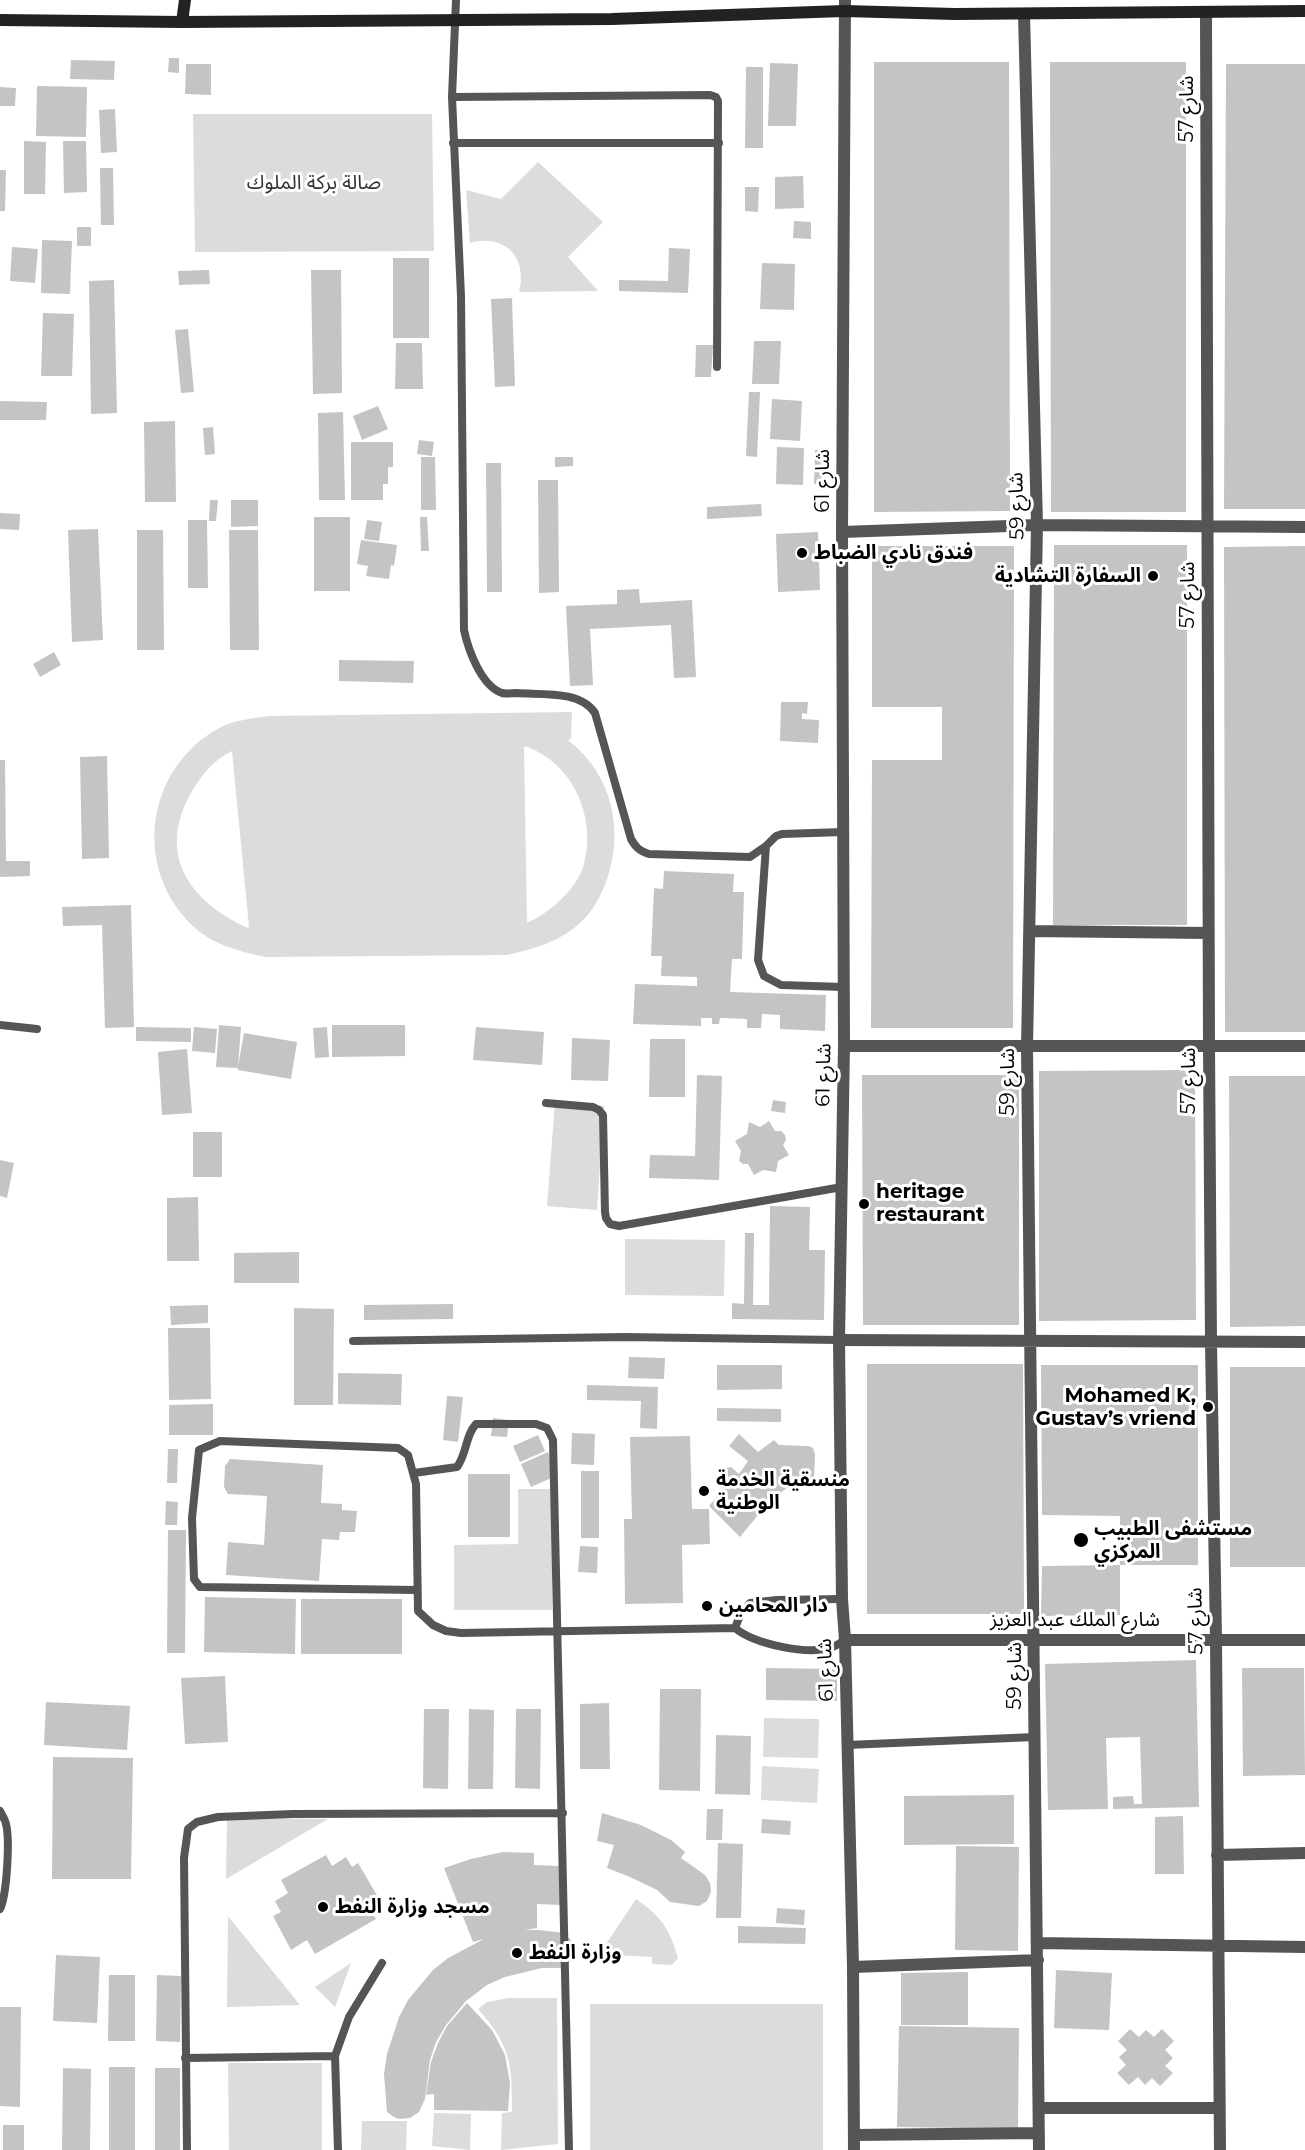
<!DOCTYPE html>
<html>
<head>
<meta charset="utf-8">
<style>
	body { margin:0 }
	canvas { display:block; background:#fff }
</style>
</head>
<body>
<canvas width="1305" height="2150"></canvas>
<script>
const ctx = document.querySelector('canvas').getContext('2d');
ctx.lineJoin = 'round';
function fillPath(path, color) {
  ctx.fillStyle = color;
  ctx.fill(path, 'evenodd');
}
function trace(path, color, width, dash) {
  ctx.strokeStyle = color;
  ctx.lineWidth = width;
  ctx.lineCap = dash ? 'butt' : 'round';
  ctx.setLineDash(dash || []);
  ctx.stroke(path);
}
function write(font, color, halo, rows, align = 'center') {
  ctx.font = font + ' Montserrat,"Noto Sans Arabic",sans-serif';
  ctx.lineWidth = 6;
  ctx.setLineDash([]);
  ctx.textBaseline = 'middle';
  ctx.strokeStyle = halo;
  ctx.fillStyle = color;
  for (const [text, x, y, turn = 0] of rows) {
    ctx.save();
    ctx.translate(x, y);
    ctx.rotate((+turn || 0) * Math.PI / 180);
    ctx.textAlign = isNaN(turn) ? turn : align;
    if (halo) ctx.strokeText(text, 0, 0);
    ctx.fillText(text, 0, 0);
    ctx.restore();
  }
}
fillPath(new Path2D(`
	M193 114H432L434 251 195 252Z
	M538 162 603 222 568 257 598 291 519 292C528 258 505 233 470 243L466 190 501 199Z
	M572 712 571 739 568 740C612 774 625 830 606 882 601 895 593 911 582 921 562 941 534 949 507 955L266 957C241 952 214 945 195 928 131 870 145 767 221 727 236 720 253 718 270 716ZM524 746C572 761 597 817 584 864 577 889 551 912 527 923ZM232 751 249 927 248 928C190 902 156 855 191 793 201 776 213 760 232 751Z
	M555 1102 604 1106 597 1210 547 1206Z
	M625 1239 725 1240 724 1296 625 1295Z
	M518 1489H552V1610H454V1545L518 1544Z
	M764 1718 819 1719 818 1758 763 1757Z
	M762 1766 819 1769 817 1803 761 1800Z
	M227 1818 328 1819 226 1879Z
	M636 1899C661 1916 670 1929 678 1958L672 1965 652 1964V1957L613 1955 610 1964H600L598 1956Z
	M228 1916 300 2005 227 2007Z
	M351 1963 335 2007 315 1987Z
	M508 1998H557L558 2144 501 2150 502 2113 512 2112C512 2064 511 2046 478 2009L487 2002Z
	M590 2004H823V2150H590Z
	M228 2063H322V2150H229Z
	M434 2113 471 2114 470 2150 432 2146Z
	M362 2121H407L406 2150H361Z`), '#dcdcdc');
fillPath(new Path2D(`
	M169 58H179V73L168 72Z
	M71 60 115 61 114 80 70 79Z
	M874 62H1009L1010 511 874 512Z
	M1050 62H1186V512H1051Z
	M770 63 798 64 796 126H768Z
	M186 64H211V95L185 94Z
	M1226 64H1305V509H1224Z
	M746 67H763V148H745Z
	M37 86 87 87 86 137 36 136Z
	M0 87 16 88 15 106H0Z
	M115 109 117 152 101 153 99 110Z
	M24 141 46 142 45 194H24Z
	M63 141H86L87 192 64 193Z
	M100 168H113L114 225H101Z
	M0 170H6L5 211H0Z
	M803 176 804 208 775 209V177Z
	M745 187H759L758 212 745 211Z
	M794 221 811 222V239L793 238Z
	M77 227H91V246H77Z
	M42 240 72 241 70 294 41 293Z
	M12 247 38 249 35 283 10 281Z
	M669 248 690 249 688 293 619 291V280L668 281Z
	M393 258H429V338H393Z
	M762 263 795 264 794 310 760 309Z
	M209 270 210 284 179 285 178 271Z
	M311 270H341L342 393 313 394Z
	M114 280 117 413 91 414 89 281Z
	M512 298 515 386 495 387 491 299Z
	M43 313 74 314 72 376H41Z
	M188 329 194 392 181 393 175 330Z
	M754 341H781L779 384H752Z
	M396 343H422L423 389H395Z
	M696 345H713L711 377H695Z
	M749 392H760L757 457 746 456Z
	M772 399 802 401 800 441 770 439Z
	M0 401 47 402 46 420H0Z
	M378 406 388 429 362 440 353 416Z
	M343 412 345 500H319L318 413Z
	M175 421 176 502H145L144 422Z
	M213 427 215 454 205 455 203 428Z
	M419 440 434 442 432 456 417 454Z
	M351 442H393V467H388V484H383V500H351Z
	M777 447 804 448 803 485 776 484Z
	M815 450H824L822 484H814Z
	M421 457H435L436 510H421Z
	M555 457H573V466L555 467Z
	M486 463H501L502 592H487Z
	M538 480H558L559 592 539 593Z
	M210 500H218L216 521H209Z
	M231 500H258V526L231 527Z
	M761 504 762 516 707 519V507Z
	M0 513 20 514 19 530 0 529Z
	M314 517H350V591H314Z
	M420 517H427L429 551H421Z
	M188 520H207L208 588H188Z
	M367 520 382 522 379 541 364 539Z
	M98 529 103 640 72 642 68 530Z
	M137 530H163L164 650H137Z
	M229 530H258L259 650H230Z
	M818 532 820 590 778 592 776 534Z
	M361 540 397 545 394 566 391 565 389 579 366 576 368 566 357 564Z
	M1054 545H1187V925H1053Z
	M872 546H1014L1013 1028H871L872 760H942V707H872Z
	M1305 546V1032H1225L1224 547Z
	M639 589 640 603 692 600 696 677 674 678 671 625 590 629 593 685 570 686 566 606 617 604V590Z
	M54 652 61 665 40 677 33 664Z
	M339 660 414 661 413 683 339 681Z
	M781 702H808L807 714 802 713V719L819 720 818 743 780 741Z
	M107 756 109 858 82 859 80 757Z
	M0 760H5L6 861H30V876L0 877Z
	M664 871 734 874 733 892H744L742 959H732L730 992 826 995 825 1031 780 1029V1015L762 1014 761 1028H747V1019L720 1018 719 1024H712V1018H701V1026L633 1024 635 984 697 986V977L661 976 662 956H651L654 888 663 889Z
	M131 905 134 1027 105 1028 102 925 63 926 62 907Z
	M219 1025 241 1027 238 1066 244 1033 297 1042 291 1079 238 1070V1068L216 1067Z
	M332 1025H405V1056L332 1057Z
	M136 1027 191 1028V1042L136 1041Z
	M194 1027 217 1029 215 1053 192 1051Z
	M327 1027 329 1057 315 1058 313 1028Z
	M476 1027 544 1032 542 1065 473 1060Z
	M572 1038 610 1040 608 1081 571 1080Z
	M650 1039H685V1097H649Z
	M187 1049 192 1113 162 1115 158 1052Z
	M1195 1070 1196 1320 1039 1321V1071Z
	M697 1075 722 1076 719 1180 649 1178 650 1155 695 1156Z
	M862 1075H1019V1325H863Z
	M1229 1076H1305V1326L1230 1327Z
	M773 1100 786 1102 785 1113 771 1111Z
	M769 1121 775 1131H781L785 1135 786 1140 783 1145 789 1155 778 1161 776 1172 763 1170 754 1175 748 1164H743L739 1161 741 1151 735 1141 747 1134 749 1122 760 1127Z
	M193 1132H222V1177H193Z
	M0 1160 14 1163 7 1198 0 1196Z
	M198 1197 199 1261H167V1198Z
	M770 1206 810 1207 809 1250H825L824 1320 732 1319V1303L744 1304 745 1233H754L753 1305H769Z
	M299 1252V1283H234V1253Z
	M453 1304V1319L364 1320V1305Z
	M208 1305V1323L171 1325 170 1306Z
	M294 1308 334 1309 333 1405H294Z
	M168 1328H210L211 1399 169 1400Z
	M629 1357 665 1358 664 1379 628 1378Z
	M867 1364H1023L1024 1614H867Z
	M717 1365H782V1389L717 1390Z
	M1041 1365H1198V1565H1120V1615L1041 1616 1042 1566 1120 1565V1516L1042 1515Z
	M1230 1367H1305V1567H1230Z
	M338 1373 402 1374 401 1405 338 1404Z
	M587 1385 658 1387 657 1429 640 1428 641 1401 587 1400Z
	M447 1396 463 1397 458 1442 443 1440Z
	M213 1404V1435H169V1405Z
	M717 1408 781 1409V1422L717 1421Z
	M493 1418 509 1420 507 1437 491 1436Z
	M572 1433 595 1434 594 1465 571 1464Z
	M739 1434 758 1452 774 1440 779 1445 808 1446 813 1448 815 1454 814 1480 789 1486 767 1504 740 1537 709 1506 728 1484 721 1474 722 1469 731 1467 739 1474 748 1461 729 1446Z
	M538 1435 545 1451 520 1462 513 1446Z
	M690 1436 692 1509H709L710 1544 682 1545 683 1603 625 1604 624 1519H632L630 1437Z
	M168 1449H178L177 1483H167Z
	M548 1452 558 1475 531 1487 521 1464Z
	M230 1459 323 1465 321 1503 342 1504V1510L357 1511 355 1532H340L339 1540 322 1539 319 1581 226 1575 228 1542 264 1545 267 1496 228 1494 224 1487 225 1466Z
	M581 1471H599V1538H581Z
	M468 1474H510V1537H468Z
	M166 1501 178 1502 177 1525H165Z
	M168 1530H186L185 1653H167Z
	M580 1546 598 1547 597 1573 578 1572Z
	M205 1597 296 1599 295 1654 204 1652Z
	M301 1599H402V1654H301Z
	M1196 1660 1199 1807 1113 1809V1797L1133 1796 1134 1804H1142L1140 1737 1106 1738 1108 1809 1048 1810 1045 1664Z
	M766 1668 837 1669V1701L766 1700Z
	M1242 1668H1304L1305 1775 1243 1776Z
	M225 1676 228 1742 185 1744 181 1678Z
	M660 1689H701L700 1791 659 1790Z
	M46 1702 130 1706 127 1750 44 1745Z
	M609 1703 610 1769H580V1704Z
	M424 1709H449L448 1789 423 1788Z
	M469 1709 494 1710 493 1789H468Z
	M516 1709H541L540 1789 515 1788Z
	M716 1735 751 1736 750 1795 715 1794Z
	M53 1757 133 1758 131 1879H52Z
	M1014 1795V1844L904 1845V1796Z
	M707 1809H723L722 1840H706Z
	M602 1813 641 1825 671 1840 685 1852 681 1858 705 1875 710 1883 711 1892 707 1901 699 1906 670 1902 657 1890 630 1877 607 1868 614 1845 597 1841Z
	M1183 1816 1184 1874H1155V1817Z
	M762 1819 791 1821 790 1835 761 1833Z
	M718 1843 743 1844 741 1918H716Z
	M956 1846 1019 1847 1018 1951 955 1950Z
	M503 1852 534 1853V1865L561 1866 560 1905 537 1904V1928L525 1930H539L565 1933 573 1943V1957L567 1964 561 1968H542L505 1977 487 1985 466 2001 446 2025 436 2042 430 2060 425 2099 419 2112 410 2118 399 2119 394 2117 387 2112 384 2074 387 2054 399 2017 408 2000 433 1970 448 1958 484 1939 473 1942 444 1868 471 1859Z
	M326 1855 332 1866 346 1857 352 1867 358 1863 378 1897 367 1903 376 1919 315 1954 307 1940 291 1950 273 1916 281 1912 275 1901 288 1893 281 1880Z
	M777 1908 805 1910 804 1925 776 1923Z
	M738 1926 806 1928 805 1944 738 1943Z
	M56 1955 100 1957 97 2023 53 2021Z
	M1056 1970 1112 1973 1109 2030 1054 2028Z
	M968 1972V2025H901V1973Z
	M109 1975H135V2041H108Z
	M157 1975 181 1976 180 2042 156 2041Z
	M467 2003 492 2030 505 2055 510 2083 508 2111 434 2110V2094L426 2095 431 2062 438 2043 447 2026Z
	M0 2007H21L20 2107 0 2106Z
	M899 2026 1019 2028 1018 2129 897 2127Z
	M1130 2029 1139 2037 1146 2030 1154 2037 1162 2029 1174 2041 1165 2050 1173 2058 1165 2066 1173 2073 1160 2086 1152 2078 1145 2085 1138 2077 1129 2085 1117 2073 1126 2065 1119 2057 1127 2050 1118 2041Z
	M109 2067H135V2150H109Z
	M63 2068 91 2069 90 2150H62Z
	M155 2068H180V2150H155Z
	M3 2125H24V2150H3Z`), '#c4c4c4');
trace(new Path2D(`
	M456 0 452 97 461 296 464 630C468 649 481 686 502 693 506 694 512 693 516 693 541 695 580 690 595 713L631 839C636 848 640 851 649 854L750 857 766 846 776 836 782 834 843 832
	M452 97 710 95 716 97 718 101 717 367
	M453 143H719
	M766 846 758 960 764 976 781 985 843 987
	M0 1025 37 1029
	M546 1103 593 1107 599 1110 603 1115 605 1212 606 1218 610 1224 619 1226 842 1187
	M353 1341 625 1337 839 1340
	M414 1473 457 1467C467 1454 465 1436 476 1424H536L547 1428 553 1440C557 1677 565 1913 569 2150
	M417 1590 200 1587 194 1579 192 1518 199 1450 220 1441 398 1448 408 1455 416 1484 418 1611 433 1625 446 1631 461 1633 735 1628C754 1644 809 1656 832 1647 837 1646 841 1642 845 1640
	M735 1628 741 1613 750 1603 777 1600 842 1599
	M847 1745 1035 1737
	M0 1811C2 1815 5 1819 6 1824 10 1839 7 1895 0 1909
	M185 2058 335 2056
	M187 2150 184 1858 188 1829 197 1822 218 1817 293 1814 563 1813
	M338 2150 335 2056 349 2017 382 1963`), '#555', 8);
trace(new Path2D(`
	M1206 12 1209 1046 1211 1342 1216 1639 1220 2150
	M1024 14 1037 525 1027 1047 1039 2150
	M842 532 1037 525 1305 527
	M1030 931 1208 933
	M844 1046H1305
	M839 1340 1305 1342
	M1217 1855 1305 1853
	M1037 1943 1305 1947
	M853 1967 1038 1960
	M1039 2108H1219
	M854 2135 1039 2133`), '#555', 12);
trace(new Path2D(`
	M845 0 842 532 844 1046 839 1340 842 1599 845 1640 853 1967 854 2150
	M845 1640H1305`), '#555', 12);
trace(new Path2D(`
	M0 20 182 22 612 19 844 11 955 14 1305 11
	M182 22 185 0`), '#222', 12);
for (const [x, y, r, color] of [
	[802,553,6,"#000"],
	[1153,576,6,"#000"],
	[864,1204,6,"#000"],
	[1208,1407,6,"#000"],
	[704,1491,6,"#000"],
	[1081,1540,8,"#000"],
	[707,1606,6,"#000"],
	[323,1907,6,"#000"],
	[517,1953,6,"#000"]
]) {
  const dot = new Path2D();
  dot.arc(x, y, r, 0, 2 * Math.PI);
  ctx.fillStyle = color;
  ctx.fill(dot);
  trace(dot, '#fff', 2);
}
write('20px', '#000', '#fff', [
	["شارع 57",1187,109,-90],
	["شارع 61",823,481,-90],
	["شارع 59",1017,506,-91],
	["شارع 57",1188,595,-90],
	["شارع 61",824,1075,-89],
	["شارع 57",1189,1081,-90],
	["شارع 59",1008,1082,-90],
	["شارع الملك عبد العزيز",1075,1620],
	["شارع 57",1196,1621,-91],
	["شارع 61",826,1670,-92],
	["شارع 59",1015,1676,-90]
]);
write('20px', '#333', '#fff', [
	["صالة بركة الملوك",314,183]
]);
write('bold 20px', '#000', '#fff', [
	["فندق نادي الضباط",814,553],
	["السفارة التشادية",1141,576,"right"],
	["heritage",876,1192],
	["restaurant",876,1215],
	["Mohamed K,",1196,1396,"right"],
	["Gustav’s vriend",1196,1419,"right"],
	["منسقية الخدمة",716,1480],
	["الوطنية",716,1503],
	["مستشفى الطبيب",1094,1529],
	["المركزي",1094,1552],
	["دار المحامين",719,1606],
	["مسجد وزارة النفط",335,1907],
	["وزارة النفط",529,1953]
], 'left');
</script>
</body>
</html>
